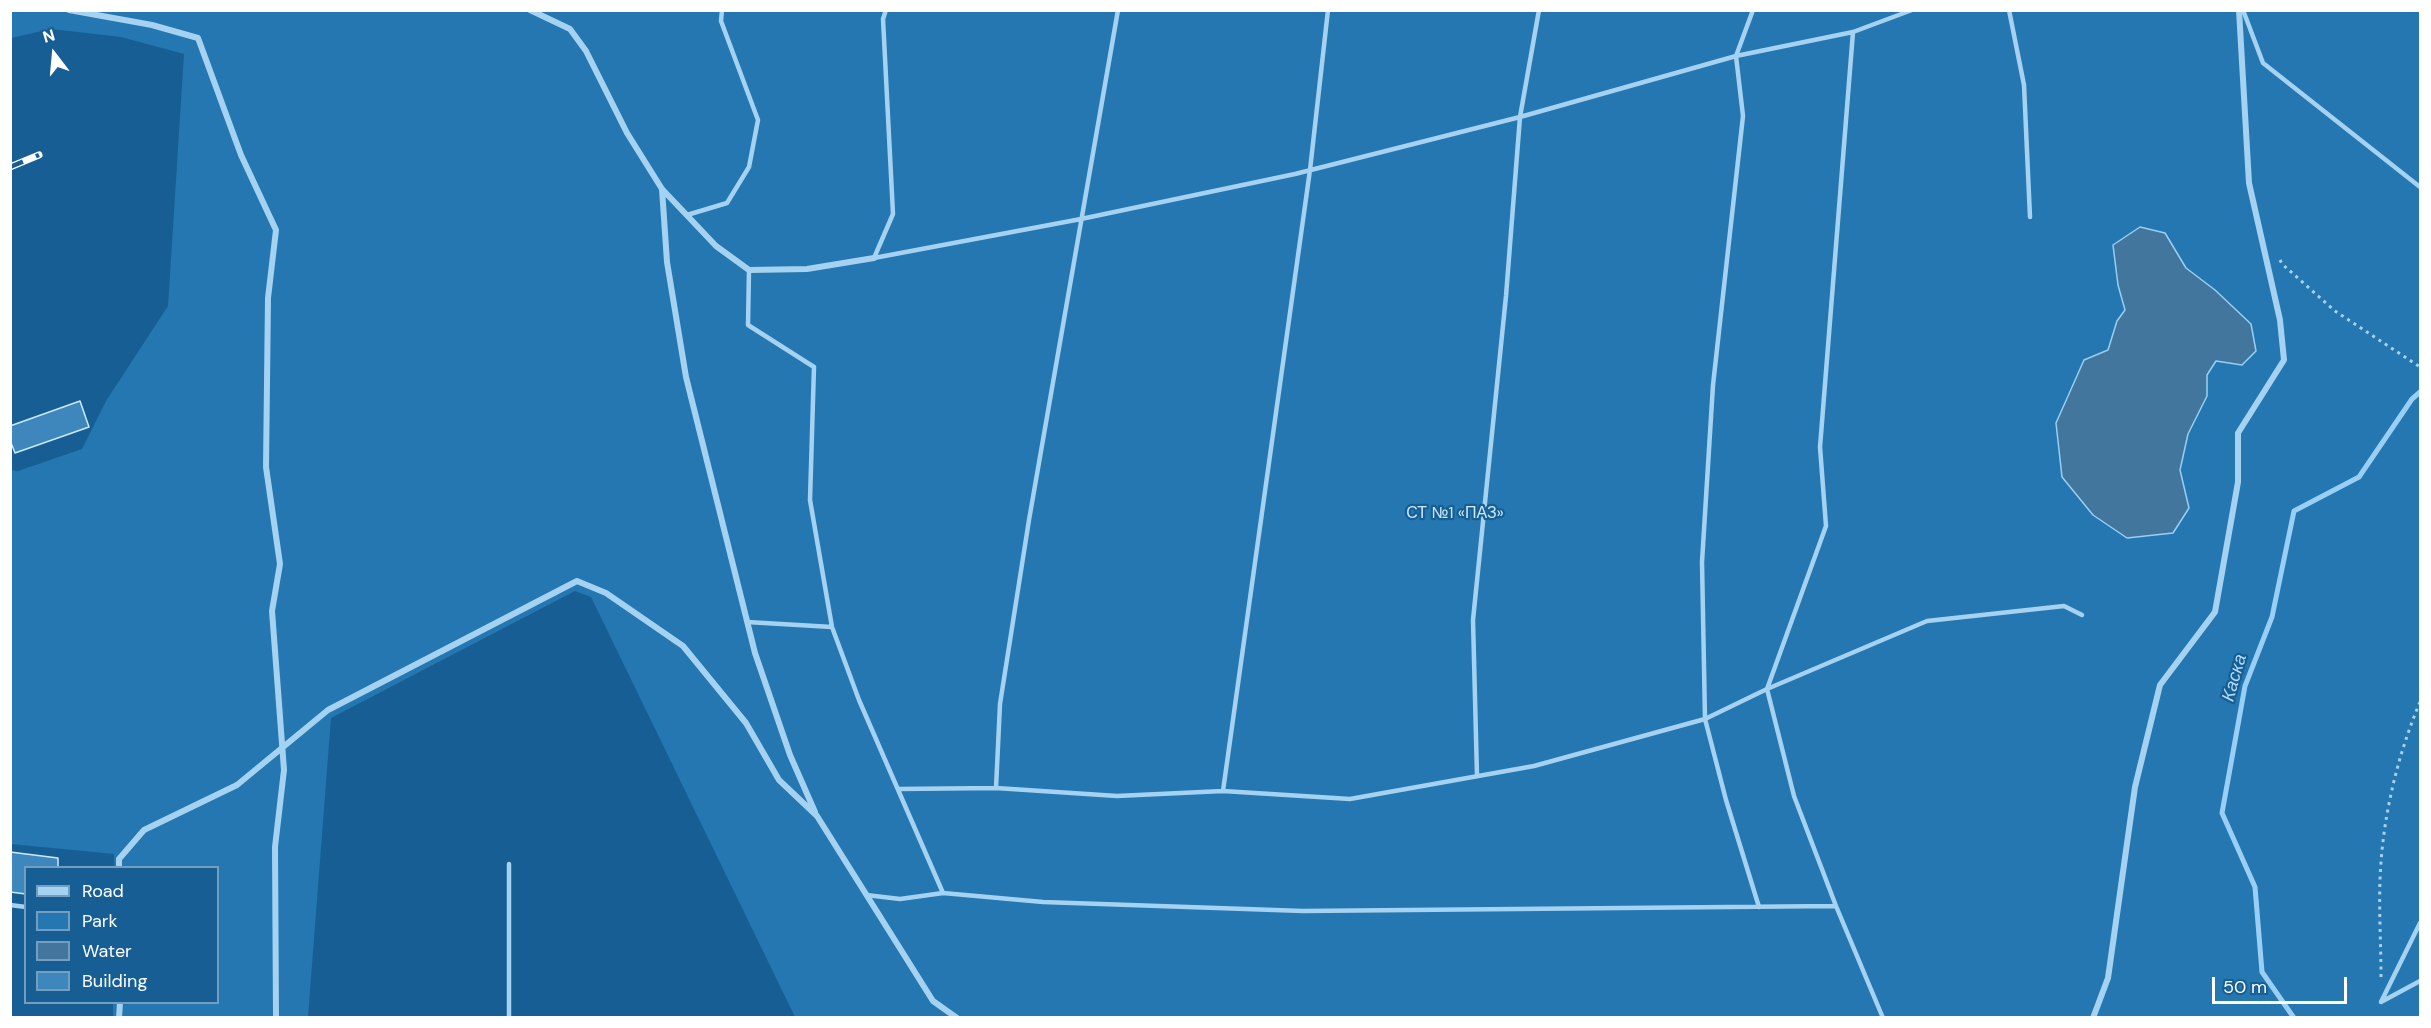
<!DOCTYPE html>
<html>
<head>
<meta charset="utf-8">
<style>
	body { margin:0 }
	#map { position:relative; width:2431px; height:1028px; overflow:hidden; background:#165e94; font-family:"DM Sans",sans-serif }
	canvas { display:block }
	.frame { position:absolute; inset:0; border:12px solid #fff; pointer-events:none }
	.legend { position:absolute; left:24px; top:866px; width:195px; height:138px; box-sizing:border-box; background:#165e94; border:2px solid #739ebf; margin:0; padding:8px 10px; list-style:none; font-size:18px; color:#fff }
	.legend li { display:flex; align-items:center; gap:12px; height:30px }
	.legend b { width:30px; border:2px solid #739ebf }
	.north { position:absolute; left:24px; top:24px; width:60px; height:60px; -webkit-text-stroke:4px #165e94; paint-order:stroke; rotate:344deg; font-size:16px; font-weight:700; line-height:24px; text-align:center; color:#fff }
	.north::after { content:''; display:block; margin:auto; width:21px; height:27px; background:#fff; clip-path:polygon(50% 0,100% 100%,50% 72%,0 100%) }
	.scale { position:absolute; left:2212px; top:977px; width:135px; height:27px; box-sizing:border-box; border:3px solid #fff; border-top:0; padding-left:8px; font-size:18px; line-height:21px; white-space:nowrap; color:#fff; -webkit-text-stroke:4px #165e94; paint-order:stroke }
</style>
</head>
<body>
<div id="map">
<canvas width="2431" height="1028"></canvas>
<div class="frame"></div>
<ul class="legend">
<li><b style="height:8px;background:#a6d2f1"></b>Road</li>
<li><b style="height:16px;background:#2577b1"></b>Park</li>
<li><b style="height:16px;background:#43769c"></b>Water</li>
<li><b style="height:16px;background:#3e87bc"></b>Building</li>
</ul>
<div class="north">N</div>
<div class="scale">50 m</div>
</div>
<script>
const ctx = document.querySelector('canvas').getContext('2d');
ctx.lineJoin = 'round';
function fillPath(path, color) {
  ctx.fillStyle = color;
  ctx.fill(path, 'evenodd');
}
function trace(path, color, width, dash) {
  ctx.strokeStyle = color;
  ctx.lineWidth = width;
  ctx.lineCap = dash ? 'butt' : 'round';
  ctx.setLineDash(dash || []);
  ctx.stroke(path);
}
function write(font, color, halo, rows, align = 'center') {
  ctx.font = font + ' "DM Sans",sans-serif';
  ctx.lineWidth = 4.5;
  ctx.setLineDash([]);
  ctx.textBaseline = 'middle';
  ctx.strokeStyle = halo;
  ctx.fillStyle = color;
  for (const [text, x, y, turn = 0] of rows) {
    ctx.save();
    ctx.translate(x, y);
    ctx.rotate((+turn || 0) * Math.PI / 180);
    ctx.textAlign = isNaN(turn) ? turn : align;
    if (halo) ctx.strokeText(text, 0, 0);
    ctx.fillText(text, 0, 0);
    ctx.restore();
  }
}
fillPath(new Path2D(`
	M10 11H2420V1017H795L591 597 575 591 331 718 308 1017H113V1003L218 1002V868L114 867V854L11 844V470L18 471 82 449 106 401 168 306 184 54 121 37 51 29 11 38ZM2165 233 2186 268 2215 290 2251 324 2241 365 2216 361 2207 375V396L2188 434 2180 470 2189 508 2060 449 2057 423 2066 398 2084 360 2108 350 2117 321 2125 310 2118 285Z`), '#2577b1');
const water = new Path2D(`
	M2140 227 2165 233 2186 268 2215 290 2251 324 2256 351 2242 365 2216 361 2207 375V396L2188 434 2180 470 2189 508 2173 533 2127 538 2093 515 2062 477 2056 423 2084 360 2108 350 2117 321 2125 310 2118 285 2113 245Z`);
fillPath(water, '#43769c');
trace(water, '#99cff4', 1.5);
trace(new Path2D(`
	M2294 1018 2262 972 2255 887 2222 813 2245 686 2272 617 2294 511 2359 477 2412 399 2420 392`), '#99cff4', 5);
const building = new Path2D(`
	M80 401 89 427 15 453 10 440V426Z
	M10 852 58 858V867H26V894L10 892Z`);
fillPath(building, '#3e87bc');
trace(building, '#cde9fc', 1.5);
trace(new Path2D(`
	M2280 260 2282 264 2335 311 2420 367
	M2381 977C2381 939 2378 900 2381 862 2385 808 2399 752 2420 702`), '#a6d2f1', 3, [3, 4.5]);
trace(new Path2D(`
	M1753 10 1736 56 1743 116 1713 385 1702 562 1705 719 1726 800 1759 907
	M2009 10 2024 85 2030 217
	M2243 10 2263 63 2420 187
	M1853 32 1820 447 1826 526 1767 689 1794 796 1836 906 1883 1018
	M687 215 727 203 749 167 758 120 721 21 722 10
	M874 258 1081 219 1295 174 1520 117 1736 56 1853 32 1912 10
	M874 258 893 214 883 19 886 10
	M749 270 748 325 814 367 810 500 832 627 859 700 943 893
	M747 622 832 627
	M1477 776 1473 620 1506 296 1520 117 1539 10
	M996 788 1000 704 1029 520 1118 10
	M898 789 996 788 1117 796 1223 791 1350 799 1534 766 1705 719 1767 689 1927 621 2064 606 2082 615
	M1223 791 1310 170 1328 10
	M509 864V1018
	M866 895 900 899 943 893 1043 902 1303 911 1836 906
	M10 905 26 907
	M2381 1002 2420 923
	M2381 1002 2420 981`), '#a6d2f1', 4.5);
trace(new Path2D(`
	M69 10 152 25 198 38 241 155 276 230 268 298 266 467 280 564 272 611 284 770 275 847 276 1018
	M530 10 570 29 586 51 627 133 662 189 716 246 749 270 807 269 874 258
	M662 189 667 262 686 377 755 653 790 755 815 812
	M119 868V859L144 830 237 785 328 710 577 581 606 593 683 646 746 723 779 780 817 816 933 1001 957 1018
	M119 1018 120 1002
	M2093 1018 2108 978 2135 787 2160 685 2215 612 2238 482V433L2284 360 2280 320 2249 183 2239 10`), '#a6d2f1', 6);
const rail = new Path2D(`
	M10 167 39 155`);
trace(rail, '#fff', 7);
trace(rail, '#165e94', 4.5, [14]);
write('16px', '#cde9fc', '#165e94', [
	["СТ №1 «ПАЗ»",1455,514]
]);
write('italic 18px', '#b3dcf8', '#165e94', [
	["Каска",2235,678,-74]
]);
</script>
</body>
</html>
